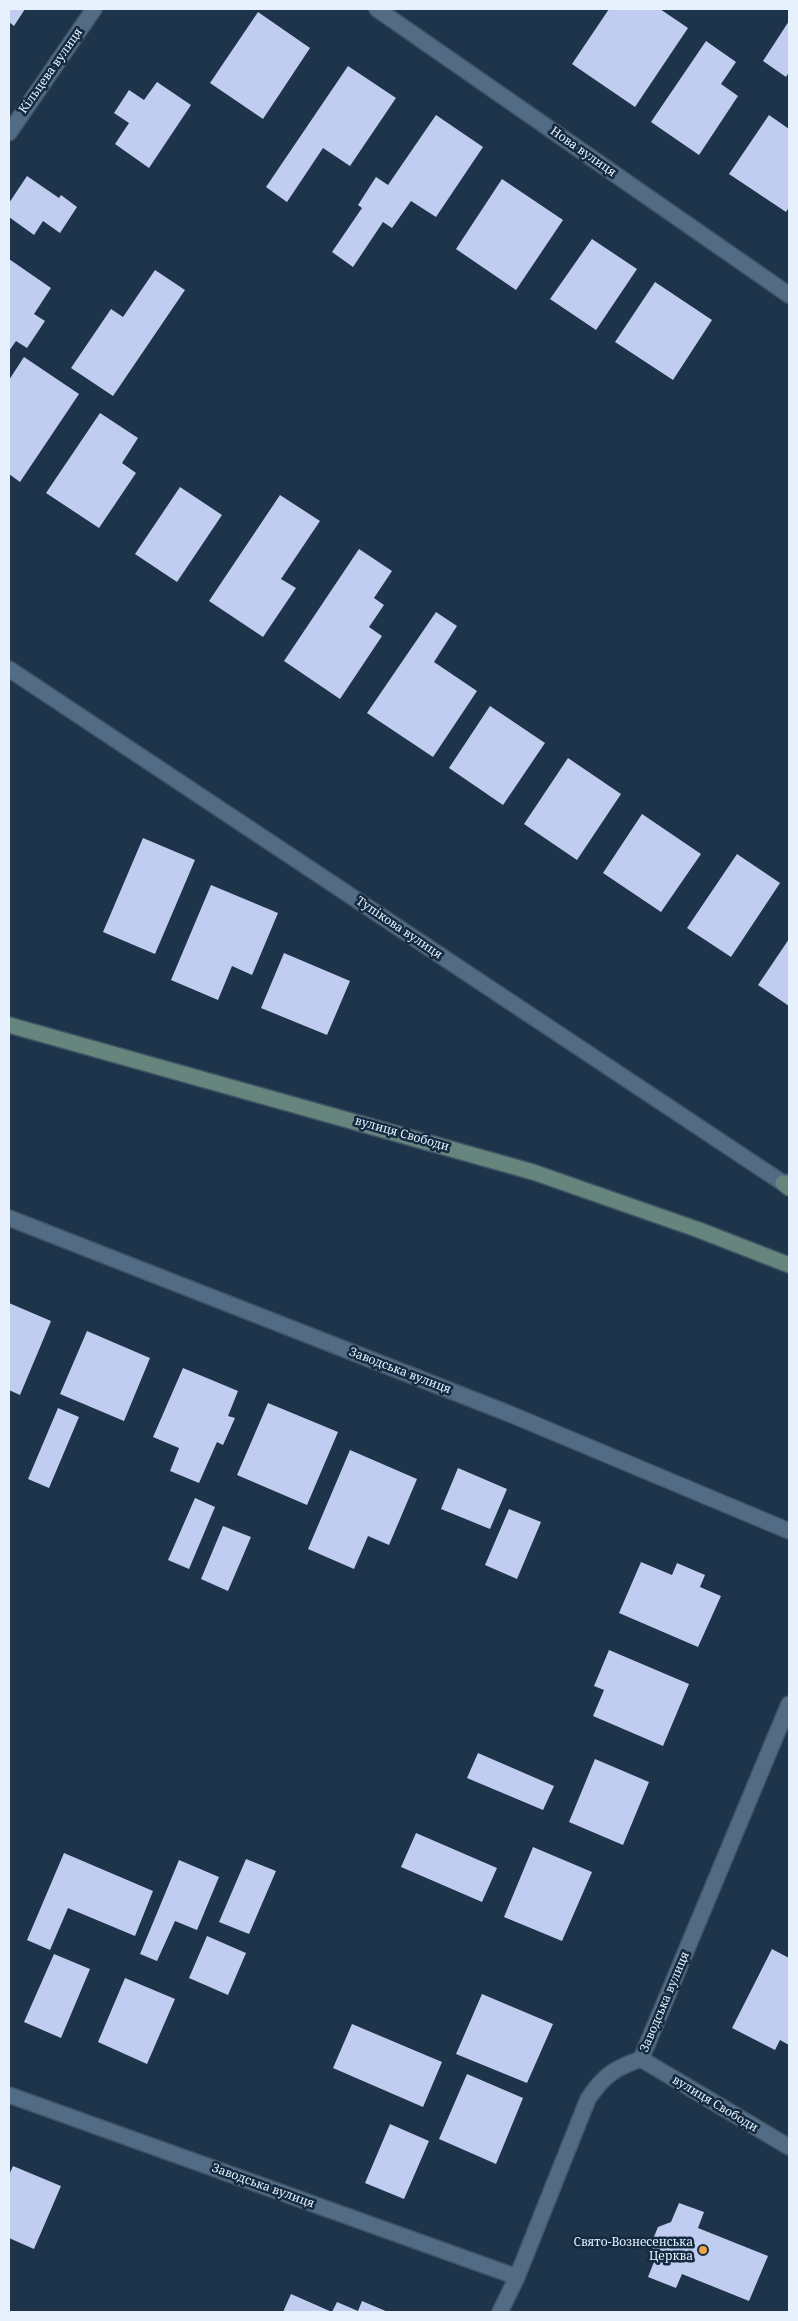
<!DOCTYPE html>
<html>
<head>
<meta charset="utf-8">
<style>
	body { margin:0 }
	#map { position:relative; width:798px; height:2321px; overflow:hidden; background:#1d344b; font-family:"Noto Serif",serif }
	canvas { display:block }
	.frame { position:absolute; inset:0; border:10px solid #e6f1fd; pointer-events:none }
</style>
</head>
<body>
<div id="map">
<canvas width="798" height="2321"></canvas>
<div class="frame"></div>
</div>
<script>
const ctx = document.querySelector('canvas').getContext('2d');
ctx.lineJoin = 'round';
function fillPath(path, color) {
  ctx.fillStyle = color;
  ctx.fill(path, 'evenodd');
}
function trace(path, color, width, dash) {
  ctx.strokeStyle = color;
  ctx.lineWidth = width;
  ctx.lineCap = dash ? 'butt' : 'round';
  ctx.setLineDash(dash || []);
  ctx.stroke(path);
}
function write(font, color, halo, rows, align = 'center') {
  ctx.font = font + ' "Noto Serif",serif';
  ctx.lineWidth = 5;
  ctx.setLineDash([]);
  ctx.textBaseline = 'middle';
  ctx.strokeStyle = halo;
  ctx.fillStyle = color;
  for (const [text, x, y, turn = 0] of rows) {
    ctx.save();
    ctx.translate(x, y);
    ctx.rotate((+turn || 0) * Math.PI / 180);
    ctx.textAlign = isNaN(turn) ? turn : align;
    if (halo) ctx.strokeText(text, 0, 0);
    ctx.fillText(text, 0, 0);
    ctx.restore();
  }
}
fillPath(new Path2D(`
	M9 9H25L14 26 9 22Z
	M609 9H660L688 28 635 107 572 64Z
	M258 12 310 48 263 119 210 83Z
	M789 21V72L786 77 763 61Z
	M706 41 736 62 721 84 738 96 699 155 651 122Z
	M348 66 396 98 350 166 323 148 287 202 266 187Z
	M157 82 191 105 149 168 115 144 129 123 114 113 129 90 144 100Z
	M436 115 483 147 436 217 411 201 392 228 383 222 353 267 332 252 362 208 358 205 376 177 388 185Z
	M769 115 789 129V207L786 212 729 174Z
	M27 176 59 198 61 195 77 207 60 233 43 221 34 235 9 217V203Z
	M502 179 563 220 516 290 456 249Z
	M592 239 637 269 596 330 550 299Z
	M9 259 51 288 34 314 45 321 27 348 16 341 9 351Z
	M155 270 185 290 113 396 71 368 111 309 123 317Z
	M655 282 712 320 673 380 615 342Z
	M24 357 79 394 20 482 9 474V380Z
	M100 413 138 438 122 463 136 473 99 528 46 493Z
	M180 487 222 515 177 582 135 554Z
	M280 495 320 521 281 579 296 588 263 637 209 601Z
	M359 549 392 571 374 598 384 605 369 627 382 636 340 699 284 661Z
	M436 612 457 626 434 662 477 691 433 757 367 713Z
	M490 706 545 743 503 805 449 768Z
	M568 758 621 794 577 860 524 824Z
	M642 814 701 854 661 912 603 873Z
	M143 838 195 860 155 954 103 932Z
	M737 854 780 883 731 957 687 928Z
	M211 885 278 913 252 975 232 966 218 1000 171 980Z
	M789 939V1006L758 985Z
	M284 953 350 981 327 1035 261 1008Z
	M9 1303 51 1321 20 1395 9 1390Z
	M87 1331 150 1358 124 1421 60 1394Z
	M183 1368 238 1391 228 1416 235 1418 223 1445 217 1442 199 1483 170 1471 179 1448 153 1437Z
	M268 1403 338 1432 307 1505 237 1475Z
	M58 1408 79 1417 49 1488 28 1479Z
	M350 1450 417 1479 389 1545 368 1536 354 1569 308 1549Z
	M458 1468 507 1489 490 1529 441 1509Z
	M195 1498 215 1507 189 1569 168 1560Z
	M509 1509 541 1522 517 1579 485 1565Z
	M223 1526 251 1537 228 1591 201 1579Z
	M641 1562 672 1575 677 1563 705 1575 700 1587 721 1596 698 1647 619 1613Z
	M609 1650 689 1684 663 1746 593 1716 604 1690 594 1686Z
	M478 1753 554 1786 543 1810 467 1778Z
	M595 1759 649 1782 623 1845 569 1822Z
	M416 1833 497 1868 482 1902 401 1867Z
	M533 1847 592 1872 562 1941 504 1917Z
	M64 1853 153 1891 135 1936 68 1908 50 1950 27 1940Z
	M246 1859 276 1871 249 1934 219 1922Z
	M179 1860 219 1877 197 1930 175 1921 157 1961 140 1954Z
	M207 1936 246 1953 228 1995 189 1978Z
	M772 1949 789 1958V2045L780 2040 775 2050 732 2028Z
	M54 1954 90 1969 61 2038 24 2022Z
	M125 1978 175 1999 147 2064 98 2042Z
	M482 1994 553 2024 527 2083 456 2054Z
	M352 2024 442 2062 423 2107 333 2068Z
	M467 2074 523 2098 496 2164 439 2139Z
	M390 2124 429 2141 404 2199 365 2183Z
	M13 2166 61 2186 34 2249 9 2238V2175Z
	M679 2203 704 2212 698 2228 768 2256 749 2301 682 2274 676 2288 648 2277 656 2257 651 2244 658 2227 671 2222Z
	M291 2294 332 2312 337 2302 358 2311 362 2301 388 2312H283Z`), '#c1cdf0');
const street = new Path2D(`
	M377 9 789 295
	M9 133 94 9
	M9 669 783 1183 789 1182
	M9 1218 510 1414 789 1531
	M641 2059 789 2147
	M9 2095 517 2277
	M500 2312 517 2277 588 2099C604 2075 615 2068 641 2059L789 1704`);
const secondary = new Path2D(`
	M9 1025 533 1172 699 1230 789 1265
	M783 1183 789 1188`);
trace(street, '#405365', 18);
trace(secondary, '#405365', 18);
trace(street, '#536c86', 15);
trace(secondary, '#66857c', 15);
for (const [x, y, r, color] of [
	[703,2250,5,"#f1a540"]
]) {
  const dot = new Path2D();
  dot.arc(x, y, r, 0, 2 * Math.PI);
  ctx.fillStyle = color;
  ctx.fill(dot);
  trace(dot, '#132a40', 2);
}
write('12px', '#e6f1fd', '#132a40', [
	["Кільцева вулиця",51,71,-55],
	["Нова вулиця",583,152,35],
	["Тупікова вулиця",399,928,34],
	["вулиця Свободи",402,1134,16],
	["Заводська вулиця",400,1371,21],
	["Заводська вулиця",665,2002,-67],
	["вулиця Свободи",715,2104,31],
	["Заводська вулиця",263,2186,20]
]);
write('12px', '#e6f1fd', '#132a40', [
	["Свято-Вознесенська",693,2243],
	["Церква",693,2257]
], 'right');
</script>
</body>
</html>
